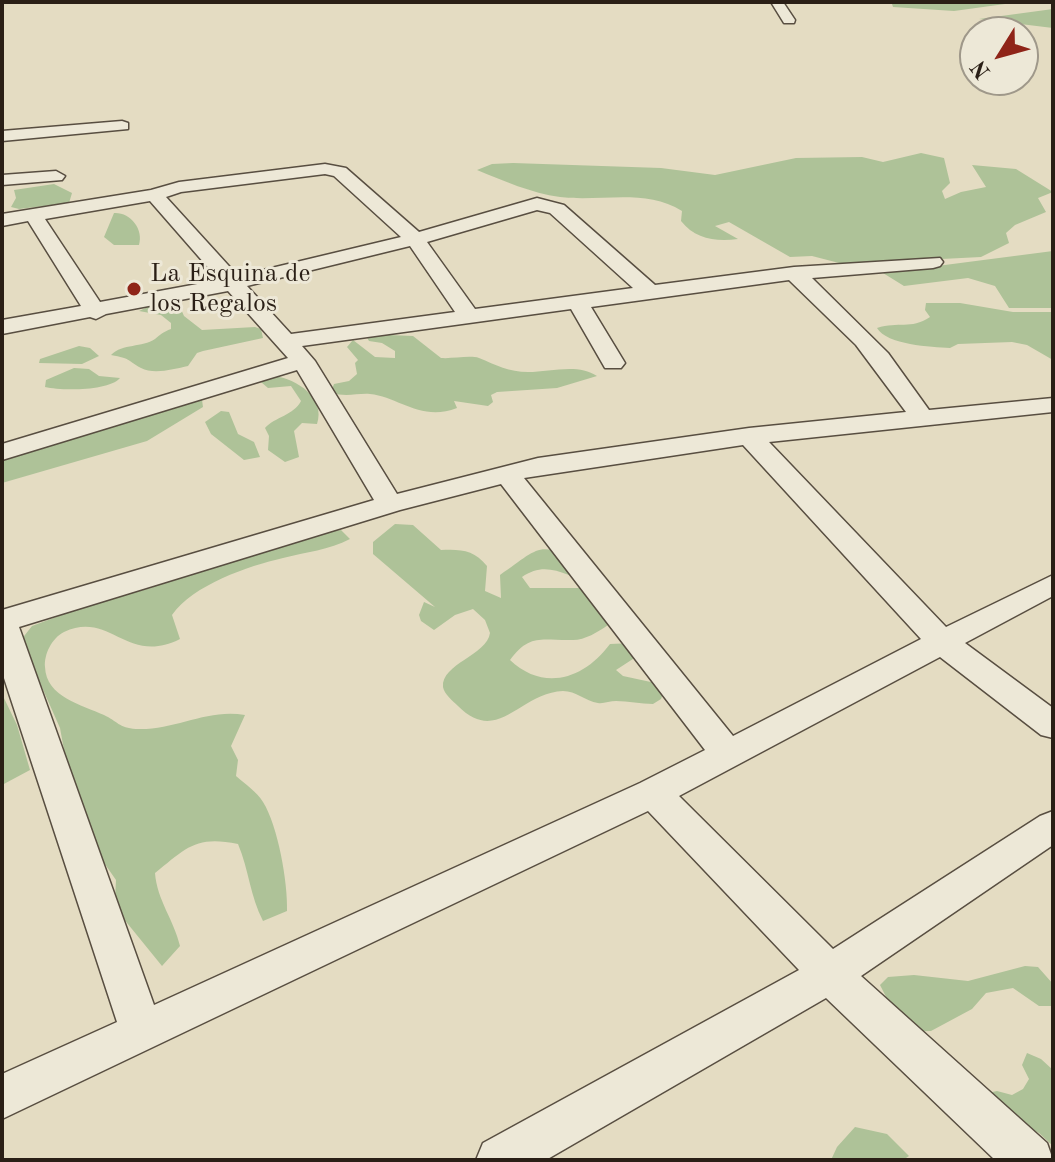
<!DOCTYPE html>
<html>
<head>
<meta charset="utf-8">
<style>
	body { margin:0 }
	#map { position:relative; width:1055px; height:1162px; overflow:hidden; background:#e4dcc2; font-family:"Old Standard TT",serif }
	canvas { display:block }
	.frame { position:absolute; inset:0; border:4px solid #2a1f16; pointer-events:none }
	.north { position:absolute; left:959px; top:16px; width:80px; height:80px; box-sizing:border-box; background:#ede8d7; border:2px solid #9f988a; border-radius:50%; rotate:233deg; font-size:22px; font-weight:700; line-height:32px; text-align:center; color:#2a1f16 }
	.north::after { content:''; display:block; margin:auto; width:28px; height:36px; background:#8f2418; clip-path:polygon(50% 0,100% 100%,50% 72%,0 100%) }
</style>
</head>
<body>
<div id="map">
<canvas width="1055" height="1162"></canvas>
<div class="frame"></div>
<div class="north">N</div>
</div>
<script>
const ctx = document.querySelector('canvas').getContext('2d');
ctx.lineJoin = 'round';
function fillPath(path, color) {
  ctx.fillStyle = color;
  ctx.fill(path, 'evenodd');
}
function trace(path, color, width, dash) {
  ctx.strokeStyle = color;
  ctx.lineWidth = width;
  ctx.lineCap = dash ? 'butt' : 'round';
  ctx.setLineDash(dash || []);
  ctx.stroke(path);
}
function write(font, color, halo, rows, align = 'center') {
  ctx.font = font + ' "Old Standard TT",serif';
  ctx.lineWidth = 6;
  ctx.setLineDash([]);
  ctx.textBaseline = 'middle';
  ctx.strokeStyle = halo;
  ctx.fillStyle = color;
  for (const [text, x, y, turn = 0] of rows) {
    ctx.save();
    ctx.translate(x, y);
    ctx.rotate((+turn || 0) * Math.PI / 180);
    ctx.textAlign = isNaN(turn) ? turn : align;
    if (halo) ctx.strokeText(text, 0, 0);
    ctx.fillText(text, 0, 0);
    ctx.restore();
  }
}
fillPath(new Path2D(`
	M882 2H996L1005 4 954 11 893 7 892 4Z
	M1053 9V28L979 19Z
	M921 153 944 158 950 183 942 191 945 199 961 192 986 187 972 165 1016 169 1053 192 1038 198 1046 212 1015 225 1006 233 1009 243 981 257 843 264 812 256 790 257 729 222 715 226 738 239C716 242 695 239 681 221L682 211C645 188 601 202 560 197 531 193 504 181 477 170L492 164 513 163 661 168 715 175 796 158 862 157 883 162Z
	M54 184 72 193 69 203 19 209 11 207 16 198 14 190Z
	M114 213C130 212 144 229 139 245H114L104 237Z
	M1053 251V308H1009L995 286 968 278 904 286 883 273Z
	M926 303H960L1013 312H1053V360L1027 345 1012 342 958 344 950 348C931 347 887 345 877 328 899 321 910 330 930 317L925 310Z
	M154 304 180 307 184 316 202 330 255 327 261 329 263 338 203 351 197 353 188 366C174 369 154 375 141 368 125 359 132 359 111 355 123 343 142 348 155 339 161 334 163 332 171 329V323L161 315 139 311Z
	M365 334 413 336 441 358C452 359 470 355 479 358 496 365 509 372 528 372 550 372 578 363 597 376L557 388 497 392 491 395 493 402 488 406 454 401 457 408C421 422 399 397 370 394 356 393 345 398 331 392L334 384 349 381 357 374 355 363 358 360 347 347 353 340 375 357 395 358V351L382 343 369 341Z
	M79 346 90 348 99 356 82 364 39 363 40 359Z
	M74 368 89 369 99 376 120 378C109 391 62 391 45 387L46 380Z
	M274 376C297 379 326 398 317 424L302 423 294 431 299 457 285 462 268 450 269 436 265 428C275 417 294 415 301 401L291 386 268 388 261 382Z
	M187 399 202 400 203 407 147 441 2 483V457Z
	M221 411 229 412 238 434 254 442 260 457 244 460 211 434 205 422Z
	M395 524 413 525 441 550C461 549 474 550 487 566L485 591 501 598 500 575C538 549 541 537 581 567L569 575C551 568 538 566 522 577L530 588H586L611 612 608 625C598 632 585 640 573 640 544 641 530 632 510 660 544 692 584 679 610 644L633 643 639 655 616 670 623 676 660 684 664 691 661 699 653 704C641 704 628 701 616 701 610 701 603 704 598 703 585 701 576 691 563 691 519 693 498 746 458 706 453 701 444 694 443 687 441 664 487 655 490 633L485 620 473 609 455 615 434 630 421 621 419 615 424 602 435 607 373 554V542Z
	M341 530 350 539C329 550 306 552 283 558 248 566 193 585 172 615L180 639C127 666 110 610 64 632 52 638 44 654 45 667 46 697 82 705 104 715 117 721 119 728 136 729 174 731 207 708 245 715L231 746 238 760 236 776C245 784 257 792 263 802 278 826 288 883 287 911L263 921C250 896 249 870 238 844 196 835 186 848 155 873 157 900 174 920 180 946L162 966 123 918 115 900 116 880 100 857 69 777 60 728 21 640 32 626 91 604 151 588 216 557 305 535Z
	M2 694 17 725 30 770 2 785Z
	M1025 966 1038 967 1053 984V1006H1039L1013 988 986 993 972 1009 931 1031 904 1032 880 985 888 977 914 975 968 981Z
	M1027 1053 1041 1059 1053 1070V1146L1039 1133 1008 1119 978 1095 997 1091 1012 1095 1023 1089 1029 1079 1022 1065Z
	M855 1127 887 1134 909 1156 903 1160H831L837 1147Z`), '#aec298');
const minor = new Path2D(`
	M771 2H783L795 20 794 23H784Z
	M122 121 128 123V129L2 141V131Z
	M325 164 346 168 419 232 537 198 564 205 655 285 794 267 940 258 943 262 940 266 933 268 812 278 888 353 929 410 1053 398V412L769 442 946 627 1053 575V596L965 643 1053 708V738L1041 735 940 657 679 796 833 949 1040 816 1053 811V845L861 976 1047 1143 1053 1160H995L826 998 546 1160H476L483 1143 799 970 648 811 2 1119V1074L117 1022 2 672V610L374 500 297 370 2 460V444L288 358 228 291 106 314 96 319 90 317 2 334V320L81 306 28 221 2 226V214L151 190 179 182ZM325 174 334 176 401 237 238 276 166 197 181 192ZM150 201 219 280 100 302 45 219ZM537 210 550 213 633 288 475 309 427 242ZM410 246 455 312 291 334 247 286ZM789 280 856 345 906 412 749 428 538 458 397 494 315 361 302 346 571 309 605 368H621L625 363 591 307ZM743 445 921 639 733 736 524 478ZM501 484 705 750 640 783 154 1005 19 627 400 510Z
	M56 171 65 176 62 180 2 185V175Z`);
trace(minor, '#584e41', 3);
fillPath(minor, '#ede8d7');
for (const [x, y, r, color] of [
	[134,289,8,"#8f2418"]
]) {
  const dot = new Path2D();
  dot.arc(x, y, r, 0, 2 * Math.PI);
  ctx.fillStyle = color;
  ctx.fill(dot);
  trace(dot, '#ede8d7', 3);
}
write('26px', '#2a1f16', '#ede8d7', [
	["La Esquina de",150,274],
	["los Regalos",150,304]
], 'left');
</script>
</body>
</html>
